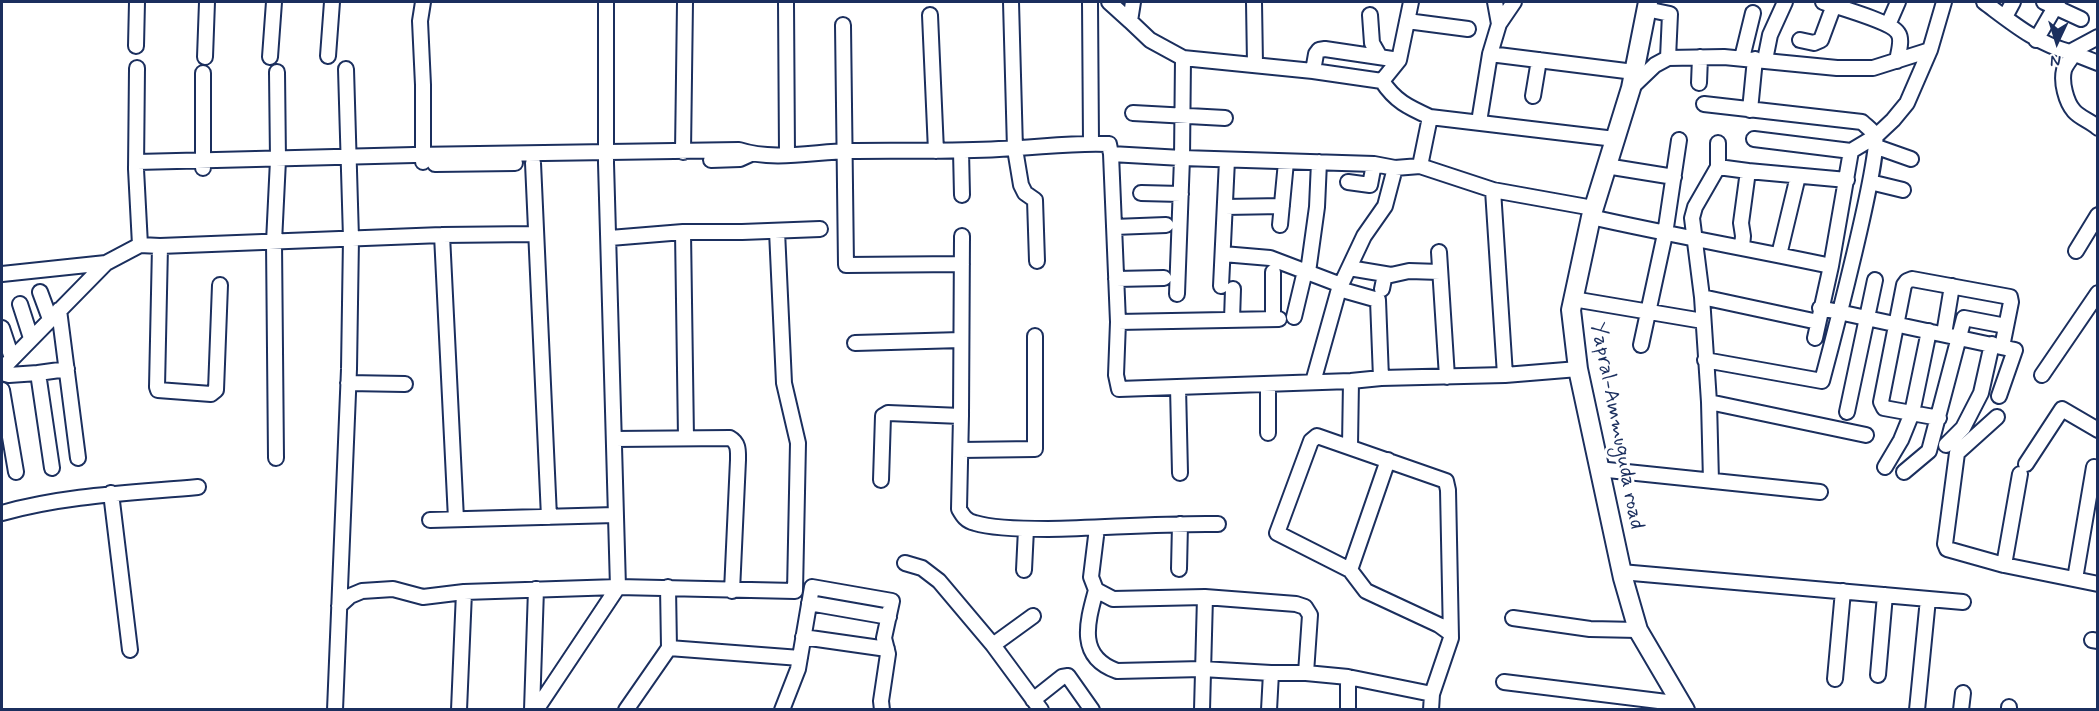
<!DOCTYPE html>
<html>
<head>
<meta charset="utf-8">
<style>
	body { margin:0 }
	#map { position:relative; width:2099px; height:711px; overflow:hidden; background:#fff; font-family:Mynerve,sans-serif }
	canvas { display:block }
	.frame { position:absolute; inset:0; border:3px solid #1b2f5e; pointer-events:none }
	.north { position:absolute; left:2027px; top:12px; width:60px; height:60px; -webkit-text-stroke:4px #fff; paint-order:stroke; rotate:184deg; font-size:16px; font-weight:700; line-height:24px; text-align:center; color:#1b2f5e }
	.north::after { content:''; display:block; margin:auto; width:21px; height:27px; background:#1b2f5e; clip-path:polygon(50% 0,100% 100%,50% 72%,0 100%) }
</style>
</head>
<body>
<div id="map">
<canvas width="2099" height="711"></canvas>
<div class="frame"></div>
<div class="north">N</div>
</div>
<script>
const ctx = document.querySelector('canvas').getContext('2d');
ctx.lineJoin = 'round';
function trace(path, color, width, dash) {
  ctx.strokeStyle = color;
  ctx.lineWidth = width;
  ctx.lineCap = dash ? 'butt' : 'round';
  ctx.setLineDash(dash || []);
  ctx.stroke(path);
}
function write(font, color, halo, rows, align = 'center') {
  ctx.font = font + ' Mynerve,sans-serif';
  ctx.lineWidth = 6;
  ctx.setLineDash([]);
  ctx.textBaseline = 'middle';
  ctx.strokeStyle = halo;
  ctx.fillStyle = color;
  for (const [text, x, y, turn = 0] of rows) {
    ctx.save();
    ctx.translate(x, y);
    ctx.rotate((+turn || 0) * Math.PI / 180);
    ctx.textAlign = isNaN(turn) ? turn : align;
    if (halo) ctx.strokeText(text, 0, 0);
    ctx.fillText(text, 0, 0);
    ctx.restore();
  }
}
const minor = new Path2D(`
	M423 2 420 21 423 85V162
	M786 2 787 155
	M1011 2 1015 149 1021 185 1025 193 1035 200 1037 261
	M1090 2 1091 143
	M1109 2 1130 21 1133 2
	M1254 2 1255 64
	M1495 2 1499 24
	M1823 2C1838 7 1892 22 1898 33 1903 40 1898 53 1897 61
	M1984 2C2011 22 2037 44 2070 52L2098 37
	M2044 2 2081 19
	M1646 9 1670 14 1668 58
	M930 15 936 151
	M1370 15 1372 43 1380 57
	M2005 17 2013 2
	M1130 21 1150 40 1183 58 1313 71 1382 81C1395 101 1408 107 1430 117L1615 139
	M1407 21 1468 29
	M843 25 846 265 962 264
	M1888 25 1898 2
	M1800 40 1814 43 1821 40 1834 5
	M2036 40 2058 2
	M136 46 137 2
	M2070 52 2098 63
	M1490 54 1634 72
	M2074 54C2071 59 2066 64 2064 70 2061 82 2066 102 2074 111 2080 118 2091 121 2098 128
	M328 56 332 2
	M205 57 207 2
	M270 57 274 2
	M1742 58 1753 13
	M1765 60 1770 35 1785 2
	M137 68 136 169 140 245
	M1313 71 1316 54 1319 50 1325 49 1399 60
	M203 73V168
	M1382 81 1399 60 1411 2
	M1699 83 1700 57
	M1631 88 1655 65 1668 58 1724 57 1837 68H1873L1930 50
	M1533 96 1539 60
	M1704 104 1862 122C1866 126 1873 131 1875 135 1883 150 1830 351 1822 381L1705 360
	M1750 110 1755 59
	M1133 113 1225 118
	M1479 122 1490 54 1499 24 1514 2
	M1754 139 1851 151 1876 136 1893 120 1907 103 1930 50 1944 2
	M1877 147 1911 159
	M961 151 962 195
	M683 152 685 2
	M1111 154 1182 158 1374 164 1395 168 1420 166 1493 190 1593 208
	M711 160 740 159 751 154
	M137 162 414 155 739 150C773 161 813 152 848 151 898 150 949 152 999 149 1036 148 1072 142 1109 144L1111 154 1118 322 1116 375 1119 389 1351 381 1381 378 1505 375 1578 369
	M533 163 549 517
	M435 164 515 163
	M1420 166 1430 117
	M1606 166 1674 177
	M1718 167 1748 171 1847 180
	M1348 182 1370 185 1374 164
	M1870 182 1903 190
	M1493 190 1505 375
	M1141 193 1181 194
	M1225 207 1282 206
	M1591 217C1670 235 1751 249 1831 266
	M1280 225 1286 162
	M1114 227 1166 225
	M683 232 686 438
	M442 235 456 519
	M962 236 961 416 959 509C963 516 966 521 975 523 994 529 1028 529 1048 529 1105 528 1161 523 1218 524
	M610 238 683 232H742L820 229
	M160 246 157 387 158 390 211 394 216 390 220 285
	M1742 247 1743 236 1741 223 1748 171
	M2076 251 2098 215
	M1439 252 1447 377
	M1223 254 1270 258 1341 285
	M1779 255 1798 176
	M1349 268 1391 275 1409 271 1440 272
	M1273 272V319
	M1308 272 1317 207 1319 162
	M2 274 106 263
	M1116 279 1164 278
	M1221 286 1227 160
	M1339 289 1378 300 1381 378
	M1382 289 1385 274
	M40 292 50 319
	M1177 294 1182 158 1183 58
	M1702 297 1818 322
	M1573 299 1703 321
	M20 304 31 338
	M1820 308 2015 350 1999 396
	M59 310 78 458
	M1294 317 1305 271
	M1232 320 1233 289
	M1118 322 1279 319
	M2 328 12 358
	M1944 334 1952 286
	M1815 338 1831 266 1851 151
	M855 343 961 340
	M1641 345 1665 234 1679 140
	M2 369 106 263 140 245 160 246 442 235 535 234
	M2 373 9 375 38 373
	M2042 375 2098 293
	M1313 382 1339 289 1364 236 1385 206 1395 168
	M348 383 405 384
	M1268 384V433
	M1178 387 1180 473
	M2 390 16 472
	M1709 402 1866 435
	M1847 412 1875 280
	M1997 417 1957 453 1945 544 1947 549 2004 565 2098 584
	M1939 418 1884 408 1881 402 1904 285 1907 281 1912 279 2010 297 2011 302 2002 347
	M614 439 730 438C739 443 738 451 738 460L732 591
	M1946 445 1963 428 1981 393 1992 344
	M1350 446 1351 381
	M961 450 1035 449V336
	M276 458 274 242 278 160 277 72
	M2026 464 2062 409 2098 430
	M1885 467 1901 440 1912 413 1929 331
	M52 468 38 373 67 369
	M1598 469 1820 492
	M1904 472 1929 451 1964 318 2006 326
	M881 480 883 416 888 413 961 416
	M1711 481 1709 402 1702 297 1692 218 1695 207 1718 167V143
	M111 493 130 650
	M2 513C66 495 132 493 198 487
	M430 520 615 515
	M1097 528 1091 577 1096 590 1113 599 1205 597 1296 604 1305 607 1310 615 1306 673 1348 677 1432 694
	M905 563 922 568 939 581 993 645 1041 710
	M2004 565 2020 474
	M1179 569 1180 524
	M1024 570 1026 529
	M1350 570 1388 460
	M1621 572 1963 602
	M2075 579 2094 467
	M1096 590C1087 623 1077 657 1117 671L1202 669 1271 673 1269 710
	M809 603 889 617
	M339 606 350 596 362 591 393 589 423 597 464 592 618 587 795 591 798 443 784 383 777 231
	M1513 618 1590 629 1638 630
	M803 637 887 649
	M2092 640 2098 641
	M993 645 1033 616
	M669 648 800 658
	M1271 673H1306
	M1878 675 1885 595
	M1348 677V710
	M1835 679 1843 591
	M1504 682 1683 704
	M1033 700 1062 677 1068 676 1092 710
	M335 710 349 369 351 238 346 69
	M459 710 464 592
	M532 710 536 589
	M536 710 618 587 606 163V2
	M626 710 669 648 668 587
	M782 710 798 669 812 587 892 601 884 638 888 654 881 701 882 710
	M1202 710 1205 597
	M1431 710 1432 694 1451 638 1448 490 1446 481 1317 436 1311 441 1277 533 1350 570 1366 591 1439 625 1450 633
	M1917 710 1928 599
	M1961 710 1963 693
	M2009 710V707`);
const major = new Path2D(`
	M1648 2 1631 88 1591 217 1571 310 1578 369 1623 578 1638 630 1685 710`);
trace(minor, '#1b2f5e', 18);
trace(major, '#1b2f5e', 22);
trace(minor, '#fff', 14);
trace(major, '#fff', 18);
write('21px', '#1b2f5e', '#fff', [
	["Yapral-Ammuguda road",1616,426,79]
]);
</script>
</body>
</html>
